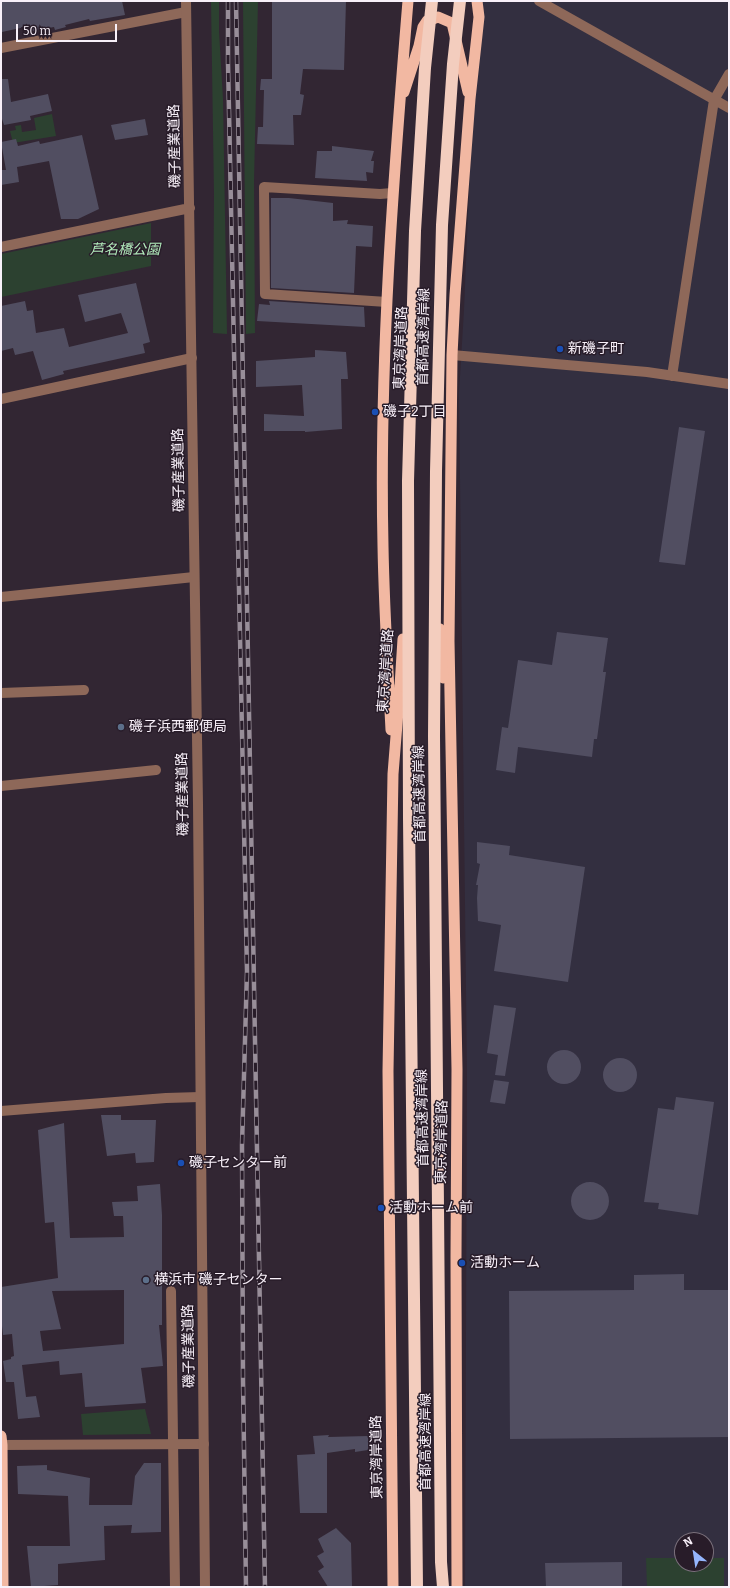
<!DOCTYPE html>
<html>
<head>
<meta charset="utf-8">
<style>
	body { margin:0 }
	#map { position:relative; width:730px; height:1588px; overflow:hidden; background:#322633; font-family:Bitter,serif }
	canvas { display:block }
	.frame { position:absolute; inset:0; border:2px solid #f8f0f9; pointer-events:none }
	.north { position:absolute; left:674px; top:1532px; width:40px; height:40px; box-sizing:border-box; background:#281c29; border:1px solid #7b717c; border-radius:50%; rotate:330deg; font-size:11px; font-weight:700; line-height:16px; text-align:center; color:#f8f0f9 }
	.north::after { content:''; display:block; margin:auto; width:14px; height:18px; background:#95b6fd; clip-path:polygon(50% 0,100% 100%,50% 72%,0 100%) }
	.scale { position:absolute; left:16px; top:24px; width:101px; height:18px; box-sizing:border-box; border:2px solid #f8f0f9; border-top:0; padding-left:5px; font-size:12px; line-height:14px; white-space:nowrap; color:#f8f0f9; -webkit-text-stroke:3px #281c29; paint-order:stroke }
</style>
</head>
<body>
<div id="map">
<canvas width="730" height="1588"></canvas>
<div class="frame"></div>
<div class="north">N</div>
<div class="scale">50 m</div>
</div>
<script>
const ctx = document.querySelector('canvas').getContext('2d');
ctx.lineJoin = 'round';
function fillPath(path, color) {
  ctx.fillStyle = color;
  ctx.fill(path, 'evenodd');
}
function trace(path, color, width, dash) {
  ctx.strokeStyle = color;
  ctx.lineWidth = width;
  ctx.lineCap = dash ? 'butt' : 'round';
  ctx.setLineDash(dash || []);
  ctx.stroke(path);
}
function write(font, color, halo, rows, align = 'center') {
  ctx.font = font + ' Bitter,"Noto Sans JP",serif';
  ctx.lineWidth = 3;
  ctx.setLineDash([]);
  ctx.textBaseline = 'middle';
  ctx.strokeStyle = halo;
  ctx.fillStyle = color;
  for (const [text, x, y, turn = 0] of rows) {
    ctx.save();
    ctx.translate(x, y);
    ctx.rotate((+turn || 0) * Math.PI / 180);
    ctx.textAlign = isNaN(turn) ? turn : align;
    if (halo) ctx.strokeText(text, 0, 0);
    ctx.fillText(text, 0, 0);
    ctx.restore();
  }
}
fillPath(new Path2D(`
	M480 1H729V1587H465L467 1075 459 393 464 310 474 68ZM682 1540H706V1564H682Z`), '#332f40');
fillPath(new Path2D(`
	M211 1H219V31L223 99 227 334 213 333 214 195Z
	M243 1H258L254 182 255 333 246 334Z
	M52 114 56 136 13 143 10 131 16 130 15 126 21 125 22 132 36 130 34 118Z
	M151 223V266L1 297V254Z
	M145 1409 151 1434 83 1435 81 1414Z
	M646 1558H682V1564H706V1558H724V1587H647Z`), '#2c4130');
fillPath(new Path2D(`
	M1 1H122L125 15 90 21 89 19 65 25 66 27 55 30 54 27 26 32 25 27 2 32 1 24Z
	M272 1H346L344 70 303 69 300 94 304 95 301 115H293L294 145 257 144 258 127H263L264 90H260L261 79H272Z
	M1 79H8L11 102 48 94 52 111 30 116 31 120 4 125 1 116Z
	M145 119 148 135 115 140 111 125Z
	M82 135 99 209 78 219H61L49 161 17 167 19 182 1 185V170H6L1 142 16 139 18 146 39 141 40 144Z
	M332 146 374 151 371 161H374L373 173 366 172 367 181 315 178 317 151H332Z
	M271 198H289L333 203V221L348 220 347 224 373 226 372 247 356 246 354 293 271 288Z
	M136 283 150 342 143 344 145 353 63 371 64 374 42 380 33 351 15 355 13 348 1 351V306L25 301 27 311 33 310 36 333 64 328 69 347 128 333 121 313 85 322 78 295Z
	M269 301 364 307 365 327 257 321 259 304 270 305Z
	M315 350 346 352 348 379H341L342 429 305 432V431H264V414L304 416 302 385 256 387V361L315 357Z
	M679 427 705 431 685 565 659 562Z
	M557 632 608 638 603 672H606L597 739H594L592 757 518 747 515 773 496 770 502 727 508 728 518 660 552 665Z
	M477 842 510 846 509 855 585 867 568 982 494 971 501 925 478 921 477 898 478 885H476L480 864 477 863Z
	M494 1005 516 1008 505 1076 495 1075 498 1055 487 1053Z
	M547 1067a17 17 0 1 1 34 0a17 17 0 1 1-34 0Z
	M603 1075a17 17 0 1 1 34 0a17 17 0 1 1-34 0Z
	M494 1080 509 1082 505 1104 490 1102Z
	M676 1097 714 1102 698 1215 658 1209 659 1203 644 1202 658 1108 674 1110Z
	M101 1115H121V1120H156L154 1162 136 1163 135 1153 107 1156Z
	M64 1123 70 1238 124 1237 123 1216H114L112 1202 138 1201 137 1186 160 1184 162 1215V1325H159L163 1366 141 1368 146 1403 85 1407 82 1373 60 1375 59 1361 22 1365 26 1397 36 1396 40 1417 18 1419 14 1382H6L3 1361 11 1359V1357L14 1356 12 1334 3 1335 1 1317V1287L58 1278 54 1222 45 1223 38 1130ZM124 1290V1344L43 1351 40 1331 61 1329 52 1291Z
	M571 1201a19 19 0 1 1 38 0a19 19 0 1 1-38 0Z
	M684 1274V1290H729V1437L510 1439 509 1291 634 1290V1275Z
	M329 1435 328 1437 368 1436V1450L355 1452V1449L327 1453V1513H300L297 1455 315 1454 313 1436Z
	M144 1463H161V1532L131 1533 132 1525 104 1526 105 1560 58 1564V1585L31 1587 27 1546H70L68 1496 18 1494 17 1466 47 1465V1470L90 1478 89 1505H132L135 1476Z
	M336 1528 351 1543 352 1587H328L318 1571 324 1567 317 1556 324 1552 318 1539Z
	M622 1562V1587H546L545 1563Z`), '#514e61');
trace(new Path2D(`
	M1 786 156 770
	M171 1291 175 1587`), '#8e6859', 10);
trace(new Path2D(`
	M539 1 729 108
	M1 48 186 12
	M387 302 265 294 264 187 380 194 392 193
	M452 355 647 372 729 384
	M672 376 714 100 729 74
	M1 399 192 358
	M1 597 194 577
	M1 693 84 690
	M1 1111 166 1098 200 1097
	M1 1445 204 1444`), '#8e6859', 10);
trace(new Path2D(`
	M186 1 198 804 205 1587
	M1 247 190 208`), '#8e6859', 10);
trace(new Path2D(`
	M404 92 419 46 423 27 427 21 438 17 452 23 468 92
	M391 730C388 669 384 607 383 546 379 364 393 182 408 1
	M1 1436 2 1445 3 1587
	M393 1587 388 1071 393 774 400 686
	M457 1587 456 1256 457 1069 449 641 452 355 455 295 470 99 479 17 477 1`), '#f2b8a2', 11);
const rail = new Path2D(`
	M228 1V63L247 971 242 1145 243 1380 246 1587
	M236 1 265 1587`);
trace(rail, '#988e99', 4.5);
trace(rail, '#281c29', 3, [9]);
trace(new Path2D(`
	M440 629 443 678
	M400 686 403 639`), '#f2b8a2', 11);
trace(new Path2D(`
	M417 1587 409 818 408 481 415 231 425 68 432 1
	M443 1587 441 1562 434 736 436 471 442 225 453 64 460 1`), '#f3cdbe', 12);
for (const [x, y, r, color] of [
	[560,349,4,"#1a4fb4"],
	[375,412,4,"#1a4fb4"],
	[121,727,4,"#5c6f8a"],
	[181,1163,4,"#1a4fb4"],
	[381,1208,4,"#1a4fb4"],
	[462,1263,4,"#1a4fb4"],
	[146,1280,4,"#5c6f8a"]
]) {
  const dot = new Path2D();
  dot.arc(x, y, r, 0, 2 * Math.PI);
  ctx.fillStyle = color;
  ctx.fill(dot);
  trace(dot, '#281c29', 1.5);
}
write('14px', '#f8f0f9', '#281c29', [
	["磯子産業道路",175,146,-91],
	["首都高速湾岸線",424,337,-89],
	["東京湾岸道路",401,348,-88],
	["磯子産業道路",179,470,-91],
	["東京湾岸道路",386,671,-86],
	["磯子産業道路",183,794,-91],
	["首都高速湾岸線",420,794,-91],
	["首都高速湾岸線",423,1118,-91],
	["東京湾岸道路",442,1142,-89],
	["磯子産業道路",189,1346,-91],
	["首都高速湾岸線",426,1442,-90],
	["東京湾岸道路",377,1457,-91]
]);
write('italic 14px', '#b1ebbb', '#281c29', [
	["芦名橋公園",125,250]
]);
write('14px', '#f8f0f9', '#281c29', [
	["新磯子町",568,349],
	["磯子2丁目",383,412],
	["磯子浜西郵便局",129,727],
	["磯子センター前",189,1163],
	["活動ホーム前",389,1208],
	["活動ホーム",470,1263],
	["横浜市 磯子センター",154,1280]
], 'left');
</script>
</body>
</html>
